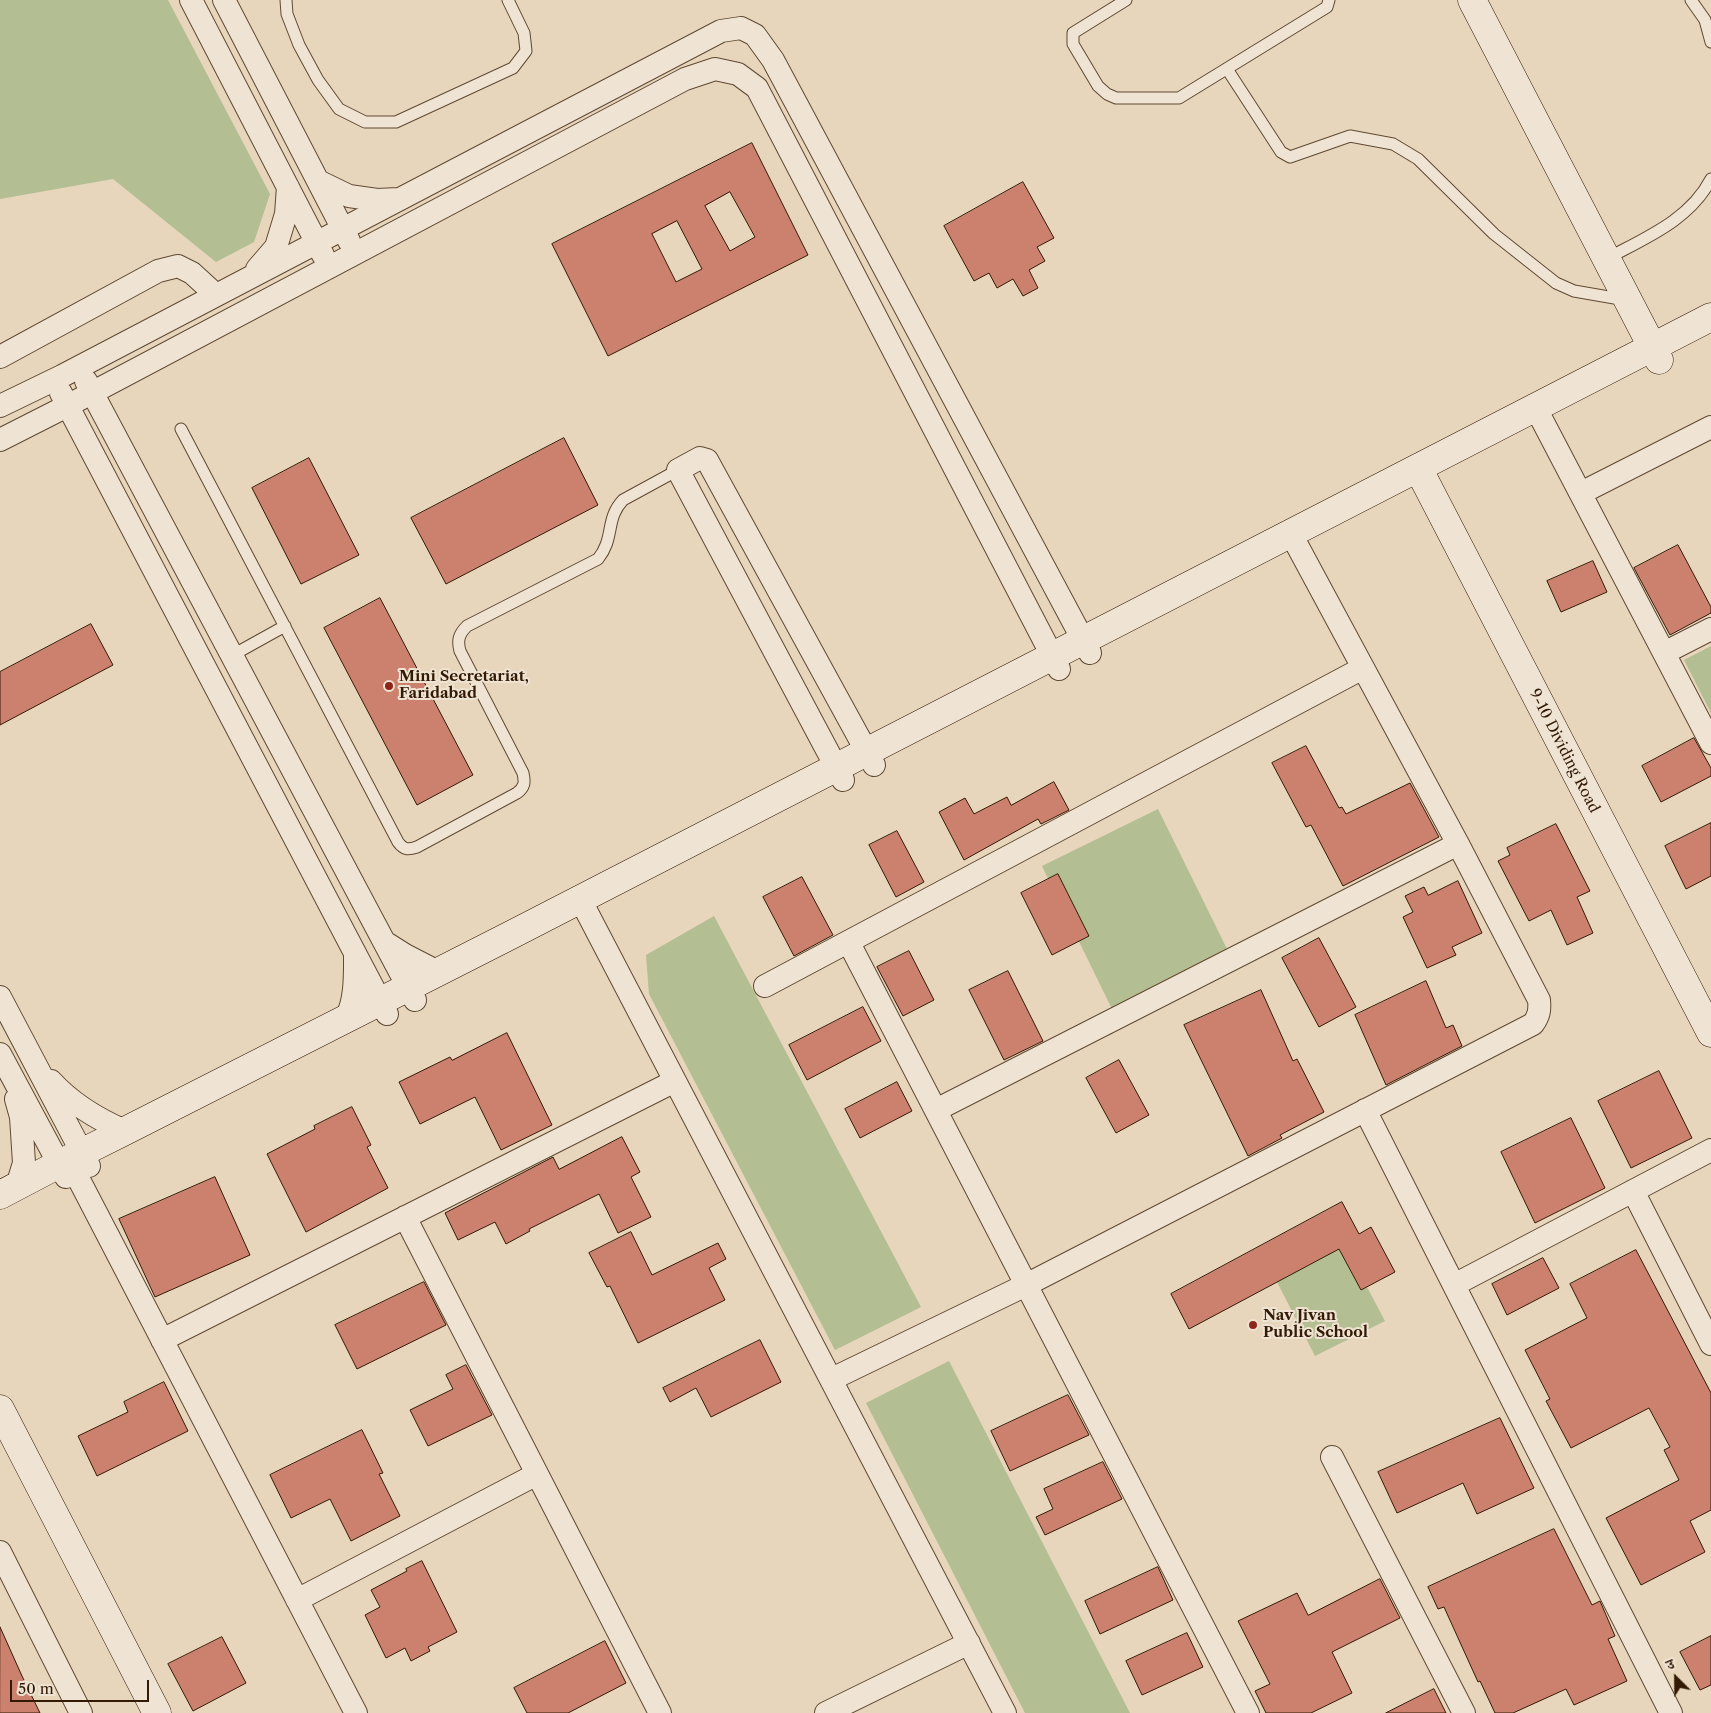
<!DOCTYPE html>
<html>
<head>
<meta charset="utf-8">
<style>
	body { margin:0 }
	#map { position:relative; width:1711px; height:1713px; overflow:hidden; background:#e7d5bc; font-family:"Libre Caslon Text","Noto Serif Devanagari",serif }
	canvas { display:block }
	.north { position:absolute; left:1651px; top:1653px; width:50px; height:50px; -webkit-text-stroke:4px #efe4d3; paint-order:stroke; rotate:337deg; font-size:14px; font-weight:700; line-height:20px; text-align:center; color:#331a04 }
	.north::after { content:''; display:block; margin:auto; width:18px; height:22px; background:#331a04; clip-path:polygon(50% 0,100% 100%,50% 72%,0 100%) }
	.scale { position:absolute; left:10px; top:1680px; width:139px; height:22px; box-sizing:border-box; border:2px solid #331a04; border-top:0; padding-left:6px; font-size:15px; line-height:18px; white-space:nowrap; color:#331a04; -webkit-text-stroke:4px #efe4d3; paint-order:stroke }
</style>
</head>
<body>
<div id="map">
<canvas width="1711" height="1713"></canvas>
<div class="north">उ</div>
<div class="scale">50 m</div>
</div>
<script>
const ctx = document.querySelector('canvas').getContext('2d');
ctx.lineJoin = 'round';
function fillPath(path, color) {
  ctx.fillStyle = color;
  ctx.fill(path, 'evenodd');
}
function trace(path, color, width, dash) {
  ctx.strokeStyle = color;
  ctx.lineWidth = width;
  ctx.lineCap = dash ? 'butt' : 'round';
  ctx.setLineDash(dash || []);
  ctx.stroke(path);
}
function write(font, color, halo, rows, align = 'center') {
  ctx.font = font + ' "Libre Caslon Text",serif';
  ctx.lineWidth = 4;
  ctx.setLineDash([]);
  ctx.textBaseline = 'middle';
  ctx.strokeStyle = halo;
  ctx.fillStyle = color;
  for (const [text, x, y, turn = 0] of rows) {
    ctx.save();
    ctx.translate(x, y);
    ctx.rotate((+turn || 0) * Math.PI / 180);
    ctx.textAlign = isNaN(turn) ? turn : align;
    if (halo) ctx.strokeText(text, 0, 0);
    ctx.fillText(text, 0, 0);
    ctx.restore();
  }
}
fillPath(new Path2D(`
	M0 0H168L270 194 254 242 216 262 113 179 0 199Z
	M1711 646V713L1684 660Z
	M1158 809 1229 953 1113 1011 1042 866Z
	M714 916 921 1307 835 1350 649 994 646 955Z
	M1339 1249 1361 1290 1367 1287 1385 1321 1315 1356 1277 1282Z
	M949 1361 1130 1713H1025L866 1403Z`), '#b3be92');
const building = new Path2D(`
	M752 143 808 255 608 356 552 244ZM730 192 755 237 730 251 705 206ZM677 221 702 269 676 282 652 234Z
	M1023 182 1054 238 1037 247 1045 261 1029 270 1038 288 1023 296 1013 279 997 288 989 273 974 281 944 226Z
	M564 438 598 505 446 584 411 518Z
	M309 458 359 555 301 584 252 488Z
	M1678 545 1711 607V613L1670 635 1634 568Z
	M1593 561 1607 592 1561 612 1547 581Z
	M380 598 473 775 417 805 324 628Z
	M91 624 113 665 0 725V672Z
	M1694 738 1711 768V776L1661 802 1642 766Z
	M1306 746 1339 808 1342 807 1346 814 1410 783 1439 837 1343 886 1311 825 1306 827 1272 763Z
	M1054 782 1069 810 1041 824 1038 819 964 860 939 812 965 798 974 814 1007 797 1011 805Z
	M1711 823V876L1686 889 1665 846Z
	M1556 824 1590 891 1577 897 1593 933 1567 945 1551 910 1529 921 1498 861 1510 855 1507 848Z
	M897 831 924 882 896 897 869 845Z
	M1058 874 1089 936 1052 955 1021 893Z
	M802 877 833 935 794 956 763 897Z
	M1458 881 1482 933 1452 947 1456 955 1427 968 1403 917 1413 912 1405 896 1424 887 1428 895Z
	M1319 938 1356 1007 1319 1027 1282 958Z
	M909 951 934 1000 903 1016 877 967Z
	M1008 971 1043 1041 1004 1060 969 990Z
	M1426 981 1446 1028 1453 1025 1462 1046 1386 1085 1355 1015Z
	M1261 990 1293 1061 1297 1059 1324 1112 1280 1135 1282 1138 1248 1156 1184 1025Z
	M863 1007 881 1041 807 1080 789 1045Z
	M507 1033 552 1125 501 1150 475 1097 420 1124 399 1082 450 1057 452 1060Z
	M1119 1060 1149 1115 1116 1133 1086 1078Z
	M1659 1071 1692 1138 1631 1168 1598 1101Z
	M897 1082 912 1111 860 1138 845 1109Z
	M352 1107 371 1145 367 1147 388 1188 306 1232 267 1154 315 1129 314 1126Z
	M1571 1118 1605 1188 1535 1223 1501 1152Z
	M622 1137 640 1172 631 1177 651 1217 618 1233 599 1194 529 1229 530 1231 506 1244 495 1222 458 1240 445 1213 553 1157 559 1169Z
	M215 1177 250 1255 155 1297 119 1219Z
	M1342 1202 1359 1234 1371 1227 1395 1272 1361 1290 1339 1249 1189 1329 1171 1294Z
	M631 1232 652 1275 718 1243 726 1259 709 1268 725 1300 638 1343 610 1286 607 1287 589 1253Z
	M1636 1250 1711 1393V1510L1690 1521 1705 1552 1641 1585 1606 1518 1679 1480 1664 1450 1670 1447 1649 1408 1571 1448 1546 1401 1550 1399 1525 1350 1587 1318 1570 1284Z
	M1543 1258 1559 1288 1507 1315 1492 1284Z
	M424 1282 446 1325 357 1369 335 1325Z
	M760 1340 781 1382 711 1417 696 1388 670 1402 663 1388Z
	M466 1365 492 1415 428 1446 410 1410 453 1389 446 1375Z
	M164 1382 188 1431 97 1476 78 1436 128 1412 124 1402Z
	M1068 1395 1089 1435 1010 1471 991 1431Z
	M1500 1418 1534 1488 1477 1514 1463 1483 1397 1513 1378 1472Z
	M362 1430 383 1473 379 1474 400 1516 351 1541 330 1499 291 1518 270 1475Z
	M1103 1462 1122 1499 1045 1535 1036 1517 1053 1509 1044 1489Z
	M1554 1529 1592 1605 1600 1601 1615 1636 1608 1639 1627 1681 1574 1705 1566 1689 1513 1713H1495L1480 1681 1478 1682 1444 1607 1438 1609 1428 1587Z
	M422 1561 457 1632 428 1647 430 1651 411 1661 405 1648 386 1658 365 1615 380 1607 371 1590 407 1571 406 1569Z
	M1158 1567 1173 1600 1100 1634 1085 1601Z
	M1380 1579 1400 1618 1332 1652 1352 1693 1311 1713H1266L1255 1691 1270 1684 1238 1621 1297 1593 1308 1615Z
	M0 1627 22 1676 40 1713H0Z
	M1187 1633 1203 1667 1142 1695 1126 1661Z
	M1711 1636V1685L1700 1690 1680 1652Z
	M222 1637 246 1683 193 1711 168 1664Z
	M605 1641 626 1683 568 1713H527L514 1688Z
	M1434 1689 1446 1713H1386Z`);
fillPath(building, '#cc816f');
trace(building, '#331a04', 1);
const lane = new Path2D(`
	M286 0 287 14 299 45 318 80 339 109 365 122H396L513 68 526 51 524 33 508 0
	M1126 0 1073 33V44L1098 86 1107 94 1116 98H1179L1327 7 1329 0
	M1691 0 1705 20 1711 42
	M1227 69 1281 152 1290 157 1350 136 1393 144 1418 159 1494 234 1556 283 1574 291 1626 300
	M1606 259C1645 238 1690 220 1711 179
	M181 429 398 842C404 850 408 850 417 847L517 793C525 787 525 782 523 773L460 651C457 640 459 634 467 626L598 559C615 538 605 519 623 500L678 470
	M231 656 285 626`);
const street = new Path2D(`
	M191 0 323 255
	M224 0 349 241
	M318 181 349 196 377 200 398 199
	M257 269 276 247 286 214 288 187
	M0 357 158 271 178 266 192 273 216 295
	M86 381 415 1000
	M61 393 387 1014
	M0 406 62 376 721 31 741 28 755 35 773 60 1090 653
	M1542 420 1711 743
	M0 440 67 406 685 79 715 69 738 74 757 88 1059 669
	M1581 493 1711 427
	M1664 653 1711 629
	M843 780 678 470 700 458 707 460 874 765
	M580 899 1005 1713
	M386 943 405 955 438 972
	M849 943 1248 1713
	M765 986 1363 668
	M0 997 89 1166
	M346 1019C356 999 355 975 355 953
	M0 1054 66 1177
	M51 1081C72 1104 97 1119 125 1131
	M16 1099 21 1117 24 1163 17 1186
	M936 1110 1458 844
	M1365 1110 1671 1713
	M75 1172 356 1713
	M1633 1191 1711 1344
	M405 1217 660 1713
	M1454 1285 1711 1150
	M162 1340 675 1081
	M832 1379 1026 1285 1533 1024C1539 1016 1540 1010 1539 1000L1458 844 1291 534
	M1332 1457 1464 1713
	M0 1552 81 1713
	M297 1600 537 1474
	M826 1713 969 1643`);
const secondary = new Path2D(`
	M1472 0 1659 360
	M1418 468 1711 1033
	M0 1195 59 1164 125 1131 509 936 1711 317
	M0 1409 157 1713`);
trace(lane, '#604932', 13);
trace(street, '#604932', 24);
trace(secondary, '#331a04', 29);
trace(lane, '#efe4d3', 11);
trace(street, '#efe4d3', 22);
trace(secondary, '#efe4d3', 28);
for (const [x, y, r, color] of [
	[389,686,5,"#8f2418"],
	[1253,1325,5,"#8f2418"]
]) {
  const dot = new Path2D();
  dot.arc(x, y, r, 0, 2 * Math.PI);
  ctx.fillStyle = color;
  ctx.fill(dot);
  trace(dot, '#efe4d3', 2);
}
write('bold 15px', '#331a04', '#efe4d3', [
	["Mini Secretariat,",399,677],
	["Faridabad",399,694],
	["Nav Jivan",1263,1316],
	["Public School",1263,1333]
], 'left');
write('15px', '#331a04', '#efe4d3', [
	["9-10 Dividing Road",1564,751,63]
]);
</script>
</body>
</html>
